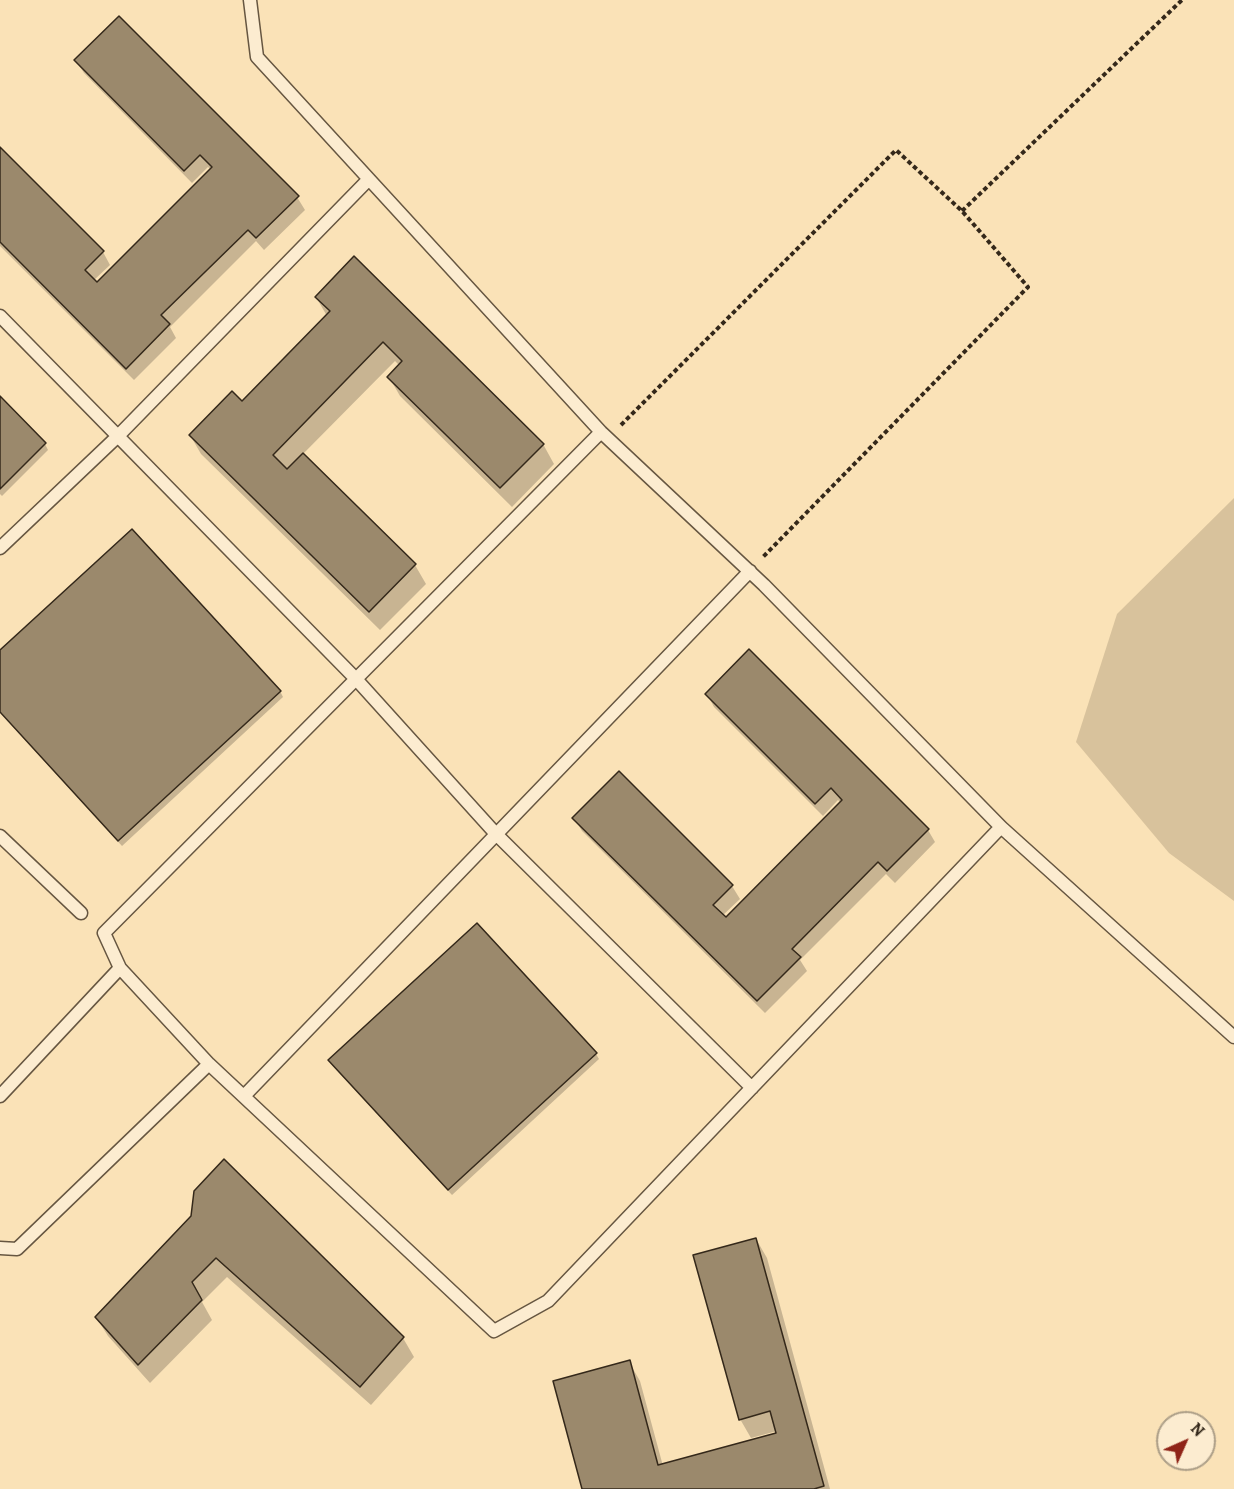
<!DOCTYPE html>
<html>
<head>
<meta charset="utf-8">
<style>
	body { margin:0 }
	#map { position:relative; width:1234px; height:1489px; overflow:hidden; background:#fae2b7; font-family:Alegreya,serif }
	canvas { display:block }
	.north { position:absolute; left:1156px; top:1411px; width:60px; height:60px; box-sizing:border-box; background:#fcecd0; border:2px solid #ac9e87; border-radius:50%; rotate:45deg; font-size:16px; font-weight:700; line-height:24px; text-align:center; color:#34281a }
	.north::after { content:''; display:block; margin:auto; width:21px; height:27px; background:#8f2418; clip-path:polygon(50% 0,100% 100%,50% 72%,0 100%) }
</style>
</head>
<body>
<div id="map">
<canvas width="1234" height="1489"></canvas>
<div class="north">N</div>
</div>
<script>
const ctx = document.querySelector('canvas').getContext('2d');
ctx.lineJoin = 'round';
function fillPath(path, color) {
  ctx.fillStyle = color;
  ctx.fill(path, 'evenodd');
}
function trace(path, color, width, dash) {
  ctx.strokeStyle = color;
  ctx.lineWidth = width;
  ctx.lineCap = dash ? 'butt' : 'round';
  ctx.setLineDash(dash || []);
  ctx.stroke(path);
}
fillPath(new Path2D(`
	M1234 498V901L1169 853 1076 742 1117 614Z`), '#d8c29c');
fillPath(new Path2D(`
	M76 61 297 197 305 210 264 250 256 241 170 327 176 338 134 380 0 246V149L103 252 110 265 93 281 97 285 211 170 208 167 192 183 84 73Z
	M316 297 543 444 554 464 512 507 400 396 389 377 400 366 395 361 303 454 415 565 426 584 380 630 201 454 190 435 242 403 327 316Z
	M0 399 45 444 48 450 2 496 0 494Z
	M0 652 280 691 283 697 122 846 0 713Z
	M707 694 928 830 935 842 895 883 886 874 800 960 807 971 765 1013 582 831 574 818 619 773 732 886 740 899 722 916 726 919 841 803 838 800 823 816 714 707Z
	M596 1054 599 1059 452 1195 333 1066 330 1061Z
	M224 1161 403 1338 414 1357 371 1405 227 1277 202 1302 212 1320 150 1383 108 1336 96 1317 192 1216Z
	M756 1239 767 1258 830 1489H584L629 1362 640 1381 663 1466 778 1434 777 1431 751 1438 740 1419Z`), '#0003');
const building = new Path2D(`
	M119 16 299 196 256 238 248 230 161 315 170 324 126 369 0 242V147L104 251 85 270 97 282 212 167 200 155 184 171 74 60Z
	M354 256 544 444 500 488 387 377 402 361 383 342 273 455 287 469 303 453 416 564 369 612 189 435 232 391 242 401 330 311 315 297Z
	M0 396 46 443 0 489Z
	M132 529 281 691 118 841 0 712V650Z
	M749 649 929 829 887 871 878 862 792 949 801 957 757 1001 572 818 619 771 733 885 713 905 726 917 842 800 831 788 815 804 705 694Z
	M477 923 597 1053 448 1190 328 1060Z
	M224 1159 404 1337 360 1387 216 1258 192 1282 202 1300 138 1365 95 1317 191 1216 194 1191Z
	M756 1238 824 1486 814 1489H582L553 1381 630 1360 658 1465 776 1433 770 1411 739 1420 693 1255Z`);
fillPath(building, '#9b896c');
trace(building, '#34281a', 1.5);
const lane = new Path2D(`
	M250 0 257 57 601 432 764 585 1001 827 1234 1037
	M0 316 356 679 496 834 752 1088
	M0 548 118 436 369 179
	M0 836 81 913
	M120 968 104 933 601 432
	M209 1064 494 1331 548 1301 1001 827
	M0 1096 120 968 209 1064 17 1249 0 1248
	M244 1096 750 571`);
trace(lane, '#665641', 15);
trace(new Path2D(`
	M962 211 1182 0
	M621 425 896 150 962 211 1028 287 763 557`), '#34281a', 4, [4.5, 3]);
trace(lane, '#fcecd0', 12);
</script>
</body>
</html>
